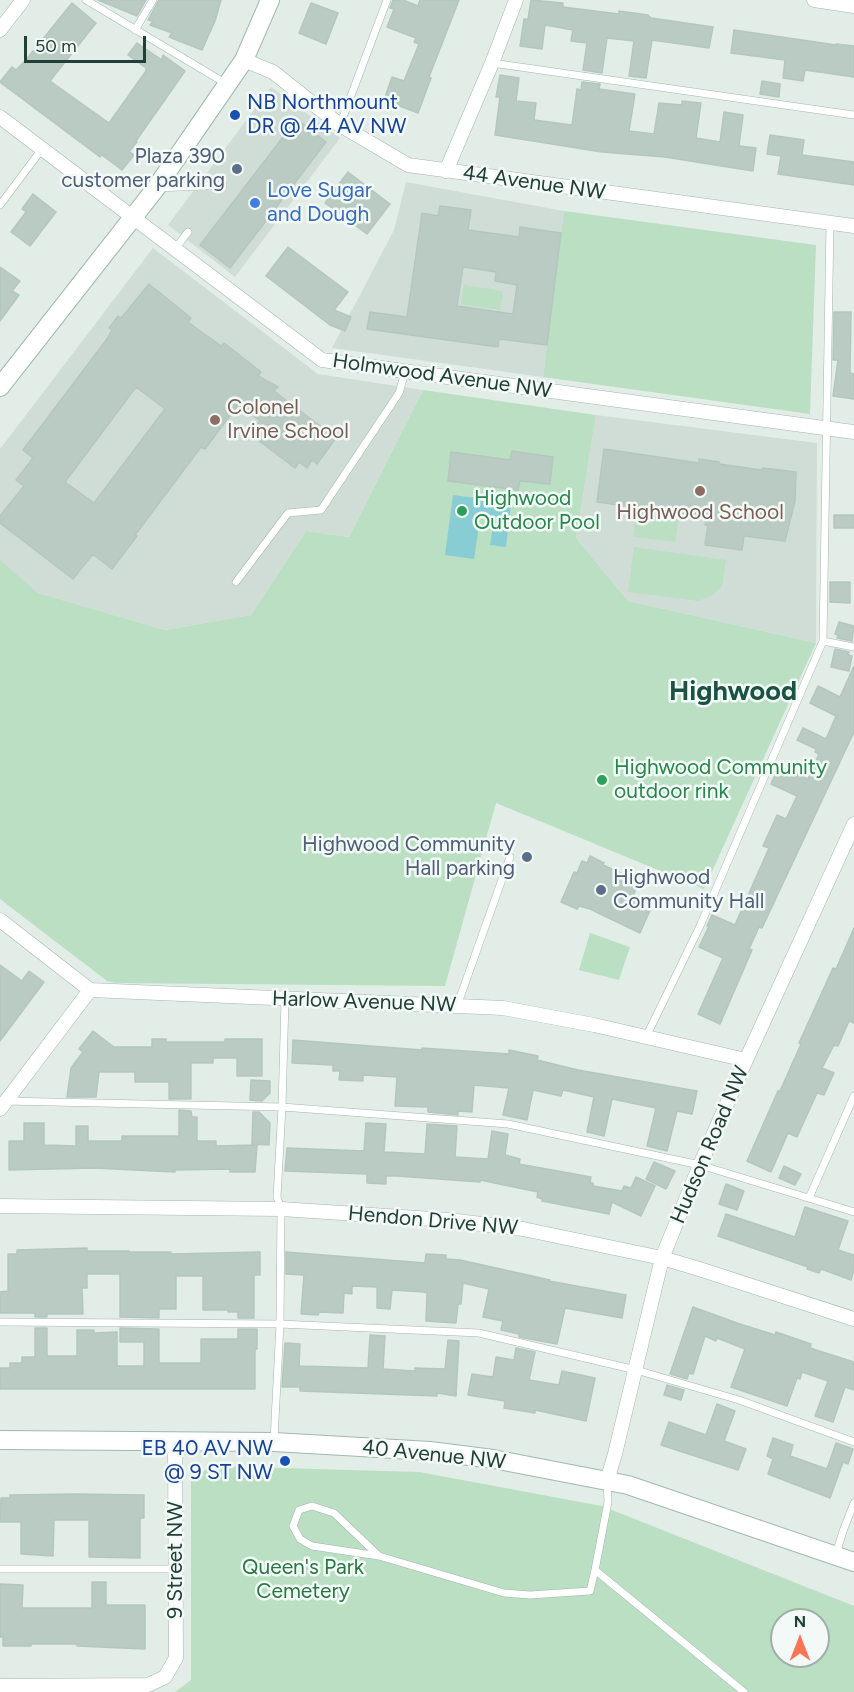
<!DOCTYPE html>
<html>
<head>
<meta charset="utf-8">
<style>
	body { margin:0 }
	#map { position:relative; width:854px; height:1692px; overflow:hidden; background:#e2ede8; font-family:Figtree,sans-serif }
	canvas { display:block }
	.north { position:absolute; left:770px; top:1608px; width:60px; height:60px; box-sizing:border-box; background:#f3f9f6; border:2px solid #9fafa9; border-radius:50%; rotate:0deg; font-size:16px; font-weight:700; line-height:24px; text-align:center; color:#213f36 }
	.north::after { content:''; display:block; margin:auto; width:21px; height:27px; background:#f87656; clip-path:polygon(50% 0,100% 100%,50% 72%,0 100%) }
	.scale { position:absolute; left:24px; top:36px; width:122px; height:27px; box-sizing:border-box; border:3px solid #213f36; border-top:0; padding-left:8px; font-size:18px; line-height:21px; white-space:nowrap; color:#213f36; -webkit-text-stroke:4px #f3f9f6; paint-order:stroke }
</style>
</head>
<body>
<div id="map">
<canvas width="854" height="1692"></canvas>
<div class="north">N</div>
<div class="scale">50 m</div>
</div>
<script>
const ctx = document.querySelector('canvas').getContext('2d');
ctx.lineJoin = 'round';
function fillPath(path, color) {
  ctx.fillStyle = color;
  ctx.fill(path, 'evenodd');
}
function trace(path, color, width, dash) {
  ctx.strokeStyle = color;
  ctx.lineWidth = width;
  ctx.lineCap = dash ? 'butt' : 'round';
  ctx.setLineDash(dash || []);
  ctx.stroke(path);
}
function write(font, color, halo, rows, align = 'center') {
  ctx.font = font + ' Figtree,sans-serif';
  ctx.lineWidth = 5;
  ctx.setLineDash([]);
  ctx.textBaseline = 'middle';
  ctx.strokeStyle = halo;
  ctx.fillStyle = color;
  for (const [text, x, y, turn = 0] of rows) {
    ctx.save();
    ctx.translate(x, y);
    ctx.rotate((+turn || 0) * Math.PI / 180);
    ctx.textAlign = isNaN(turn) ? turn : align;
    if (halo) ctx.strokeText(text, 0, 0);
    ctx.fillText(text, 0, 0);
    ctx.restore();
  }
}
fillPath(new Path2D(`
	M271 87 340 138 235 277 168 225Z
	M406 182 564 211 543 377 332 348 394 230Z
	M153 248 318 374 423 390 349 537 306 531 251 615 165 630 38 593 0 561V449Z
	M596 415 817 443 816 643 628 601 576 538Z`), '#d0ddd7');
fillPath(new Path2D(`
	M564 211 816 245 810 414 543 377Z
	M464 285 503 291 500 310 461 304Z
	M423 390 596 415 576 538 628 601 816 643 704 889 496 803 445 986 116 983 107 981 0 899V560L38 593 165 630 251 615 306 531 349 537Z
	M636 510 679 516 675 542 633 537Z
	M634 547 726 560 722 586 712 595 699 601 628 592Z
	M590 933 630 947 619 980 579 970Z
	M212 1466 419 1472 602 1506 854 1606V1692H175L191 1680V1479ZM782 1620H818V1656H782Z`), '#badfc2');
fillPath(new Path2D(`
	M453 495 511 503 506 547 490 545 494 520 480 518 474 559 445 555Z`), '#88ccd4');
const building = new Path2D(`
	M98 0H146L137 16Z
	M159 0H221L215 21 202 50 169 37 172 33 150 25 153 21 148 20Z
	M393 0H403L418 6 420 0H459L429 77 431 78 418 113 384 100 392 77 404 81 419 44 414 42 416 38 387 27 394 9 390 8Z
	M531 0 563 3V7L619 14V11L648 15 651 18 713 27 709 48 652 40 646 78 629 76 634 41 607 38 602 73 583 70 587 43 571 41 573 30 545 25 542 49 520 46 524 19H528Z
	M72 3 96 23 50 81 109 123 146 71V68L128 55 137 43 162 60 163 55 185 71 136 141 137 142 129 152 134 155 122 170 102 155 100 157 0 82 12 67 16 70 25 61Z
	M311 3 338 13 326 44 299 33Z
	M734 30 836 45V44L854 46V77L805 70 803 81 783 78 785 60 731 53Z
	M500 75 519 78 516 101 536 103 534 120 572 125 577 89 581 90 582 82 600 84 599 89 635 94 629 131 654 134 659 103 682 105V101L701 103 696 138 720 142 724 112 743 115 739 146 756 148 753 171 665 157 602 152 495 135 500 97H496Z
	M762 81 780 84 779 97 760 94Z
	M297 119 326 142 230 268 200 245Z
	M770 135 804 140 802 155 854 162V185L778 174 781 156 767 154Z
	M348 172 390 204 367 234 325 203Z
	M33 194 56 212 30 246 11 232 26 212 22 209Z
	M440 206 471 210 468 230 519 237 520 227 561 233 547 345 499 339 498 347 367 329 370 312 407 317 422 213 438 216ZM463 267 496 272 495 281 517 285 513 314 457 306Z
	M288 247 348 292 334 310 351 317 345 331 330 325 266 276Z
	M0 267 20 281 12 291 19 295 0 321Z
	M149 284 191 318 188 322 221 346 224 343 261 372 258 376 278 387 274 391 336 438 317 464 312 460 307 468 299 462 295 468 250 434 260 421 238 405 205 449 201 447 135 535 137 536 112 569 93 554 73 579 0 523V516L24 486 16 480 33 458 23 450 107 339 112 330 109 328 118 316 121 318 127 311ZM136 387 165 409 94 503 65 482Z
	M834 312H851L850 373 854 374V399L833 396 838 360H833Z
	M604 449 699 463V459L719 462V464L762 470 763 468 796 472 795 501 785 541 744 536 742 550 705 545 708 525H705L706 517 597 502Z
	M512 451 553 457 550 484 520 481 518 490 448 481 451 452 510 460Z
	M834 515H854V528H834Z
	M830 582H850V603L830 602Z
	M839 622 854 626 852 641 837 638 838 635 835 634Z
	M835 649 849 652 848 655 852 656 849 671 831 667Z
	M854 666V732L762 928 759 927 749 949 752 950 720 1024 698 1014 723 958 699 947 709 926H707L712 915 735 925 769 848 763 846 777 815 786 819 797 796 771 784 779 766 808 779 819 754 815 752 816 749 797 740 803 728 826 739 836 716 810 703 818 686 840 697Z
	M590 856 604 863 603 865 639 881 633 897 652 906 640 933 590 909 579 906 577 909 561 902 574 872 577 873 582 861 587 863Z
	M854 928V1023L849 1021 838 1046 834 1045 822 1068 834 1073 824 1095 817 1093 797 1137 788 1133 771 1172 747 1161 778 1091H780L801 1044 799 1043 833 968 836 969Z
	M0 965 22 981 29 971 44 982 0 1041Z
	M93 1031 114 1047H152V1039H166V1042H225V1039H262V1076H237V1058H213V1063H191V1099H169V1082H135V1072H99L96 1097H67L71 1068 83 1052 79 1049Z
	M293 1040 422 1050V1048L509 1054V1050L538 1056 537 1060 578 1070 697 1091 692 1114 677 1111 667 1151 647 1146 656 1108 612 1099 604 1136 587 1132 594 1097 563 1090 561 1096 533 1090 527 1120 503 1115 509 1088 474 1085 472 1112 458 1111V1115L428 1112V1107L395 1106 397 1077 363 1075V1081L339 1080 340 1071H333V1065L292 1063Z
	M251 1080 270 1081V1093L262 1101 250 1100Z
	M179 1110 191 1111 192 1117H197V1141H216V1146L257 1145 255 1172H230V1169L175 1170V1172L94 1168 9 1170V1141H24V1123H44V1145L76 1146V1126H88V1141H122V1136H179Z
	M253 1112H259L270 1123 269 1145 252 1144Z
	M366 1123 386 1124 384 1152 425 1154 427 1124 457 1126 455 1157 488 1159 492 1131 508 1134 505 1155 520 1159 519 1164 591 1177 590 1183H593V1186L622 1191 624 1186 631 1188 636 1177 655 1186 641 1216 612 1202 609 1214 542 1201V1199L537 1197 538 1192 480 1180V1182L397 1176H386V1184L367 1183V1174L285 1171 287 1148 364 1151Z
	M654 1162 675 1171 666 1189 646 1179Z
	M784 1166 801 1174 795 1185 779 1178Z
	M726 1184 744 1191 737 1210 719 1204Z
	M805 1207 848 1221 838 1250 854 1255V1270L851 1280 821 1269 819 1273 807 1269 808 1267 718 1236 726 1214 795 1237Z
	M87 1248V1251H129V1252H171V1254L260 1252V1275H254V1318H238V1312H228V1310H203V1276H176V1309H159V1318L120 1317V1274H87V1288H82L83 1314H47V1317H35V1313H0V1292L8 1291V1254H17V1250Z
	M286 1252 425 1263 426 1254 446 1255V1259L460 1260 550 1280 549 1281 626 1295 622 1318 565 1308 557 1344 519 1337V1334L501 1330 503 1321 483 1317 489 1289 463 1283 461 1304H458L456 1323 426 1321 427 1293 424 1292 392 1290 390 1309 377 1308V1287L352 1286V1294L344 1293 343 1313 319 1312 318 1315 301 1314 304 1275 286 1274Z
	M693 1307 737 1323 775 1335 776 1332 811 1344 810 1348 854 1362V1390L845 1387 833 1422 815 1416 828 1381 802 1372 800 1379 797 1378 787 1406 731 1387 745 1349 717 1338 716 1341 705 1336 693 1374 689 1373 687 1379 670 1374Z
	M35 1328H47V1356H77V1330H94V1333L117 1332V1366H144V1342H120V1328L159 1329V1363H201V1339H238V1329H257V1349H255V1389H0V1368H10V1363H22V1357H35Z
	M370 1335 385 1336 383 1369 415 1371V1368L445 1369 448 1340 459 1341 456 1396 437 1393V1396L300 1391V1387H282L285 1343 300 1344 299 1366 368 1368Z
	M516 1348 535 1352 529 1380 559 1385 562 1371 595 1378 586 1421 535 1410V1413L504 1408 505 1401 468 1395 472 1374 493 1377 496 1357 514 1360Z
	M667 1385 684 1390 681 1400 664 1395Z
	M717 1404 735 1411 724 1441 746 1449 738 1470 661 1445 669 1422 706 1435Z
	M773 1438 793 1445 790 1456 827 1469 836 1443 853 1449 848 1464 843 1462 830 1498 768 1474 773 1459 767 1456Z
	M75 1494 144 1495V1518H140V1558L89 1557V1520H54L53 1556 21 1554V1522H0L1 1498H10V1495Z
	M92 1582H106V1605H145V1649L77 1646V1644H31V1646H3V1637H0V1584L23 1585 22 1608H92Z`);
fillPath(building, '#bacbc3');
trace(building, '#b4c7be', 1.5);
const lane = new Path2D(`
	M86 0 225 83
	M135 30 153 0
	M492 63 854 115
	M285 103 295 89
	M340 125 387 0
	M158 188 223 185
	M0 205 42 149
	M175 249 188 232
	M236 582 288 513 321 510 399 393 405 372
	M823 641 854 647
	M457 1006 510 857
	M646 1037 700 926 823 641 830 223
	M5 1101 282 1107 508 1124 700 1165 854 1212
	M809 1198 854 1096
	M0 1322 280 1324 479 1333 636 1370 739 1400 854 1442
	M274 1440 280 1324 281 1209 277 1197 282 1107 285 1000
	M607 1481 608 1502 595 1570 744 1692
	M836 1554 843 1531 854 1503
	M379 1556 312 1546 300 1539 293 1526 299 1510 312 1506 334 1513 379 1556 504 1593 530 1595 590 1591 595 1570
	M0 1569H176`);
const street = new Path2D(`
	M814 0 854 6
	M0 30 23 0
	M244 60 273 72 340 125 408 165 854 226
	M0 117 322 360 854 432
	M446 171 492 63 516 0
	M0 920 90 990 503 1008 594 1025 746 1060
	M0 1109 90 990
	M0 1206 281 1209 448 1220 523 1229 662 1258 696 1268 854 1319
	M607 1481 615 1454 662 1258 700 1165 746 1060 854 824
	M0 1686 148 1685 165 1677 176 1658 175 1441`);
const secondary = new Path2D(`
	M0 387 156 188 244 60 270 0
	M0 1440 274 1442 430 1451 493 1459 628 1485 854 1562`);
trace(lane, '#a4b5af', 8);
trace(street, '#a4b5af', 15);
trace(secondary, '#a0b9af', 20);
trace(lane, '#fff', 7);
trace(street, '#fff', 14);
trace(secondary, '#fff', 18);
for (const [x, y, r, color] of [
	[235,115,6,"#1a4fb4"],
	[237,169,6,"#5c6f8a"],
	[255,203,6,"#3f7fe0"],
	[215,420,6,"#8d6e63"],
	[700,491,6,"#8d6e63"],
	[462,511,6,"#2e9e5b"],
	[602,780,6,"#2e9e5b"],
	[527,857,6,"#5c6f8a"],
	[601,890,6,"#5c6f8a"],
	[285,1461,6,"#1a4fb4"]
]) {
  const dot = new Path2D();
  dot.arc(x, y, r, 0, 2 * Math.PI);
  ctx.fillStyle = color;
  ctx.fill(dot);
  trace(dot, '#f3f9f6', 2);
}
write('21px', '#164399', '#f3f9f6', [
	["NB Northmount",247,103],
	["DR @ 44 AV NW",247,127],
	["EB 40 AV NW",273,1449,"right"],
	["@ 9 ST NW",273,1473,"right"]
], 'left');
write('21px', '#4e5e75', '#f3f9f6', [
	["Plaza 390",225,157],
	["customer parking",225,181],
	["Highwood Community",515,845],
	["Hall parking",515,869],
	["Highwood",613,878,"left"],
	["Community Hall",613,902,"left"]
], 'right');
write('21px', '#213f36', '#f3f9f6', [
	["44 Avenue NW",534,183,8],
	["Holmwood Avenue NW",442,376,8],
	["Harlow Avenue NW",364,1002,2],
	["Hudson Road NW",710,1145,-67],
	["Hendon Drive NW",433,1221,5],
	["40 Avenue NW",434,1455,6],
	["9 Street NW",176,1560,-90]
]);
write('21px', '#366cbe', '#f3f9f6', [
	["Love Sugar",267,191],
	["and Dough",267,215]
], 'left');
write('21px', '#785e54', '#f3f9f6', [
	["Colonel",227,408],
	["Irvine School",227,432],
	["Highwood School",700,513,"center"]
], 'left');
write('21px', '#27864d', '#f3f9f6', [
	["Highwood",474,499],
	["Outdoor Pool",474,523],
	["Highwood Community",614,768],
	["outdoor rink",614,792]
], 'left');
write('21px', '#297844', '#f3f9f6', [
	["Queen's Park",303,1568],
	["Cemetery",303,1592]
]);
write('bold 27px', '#1c5242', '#f3f9f6', [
	["Highwood",733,692]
]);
</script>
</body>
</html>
